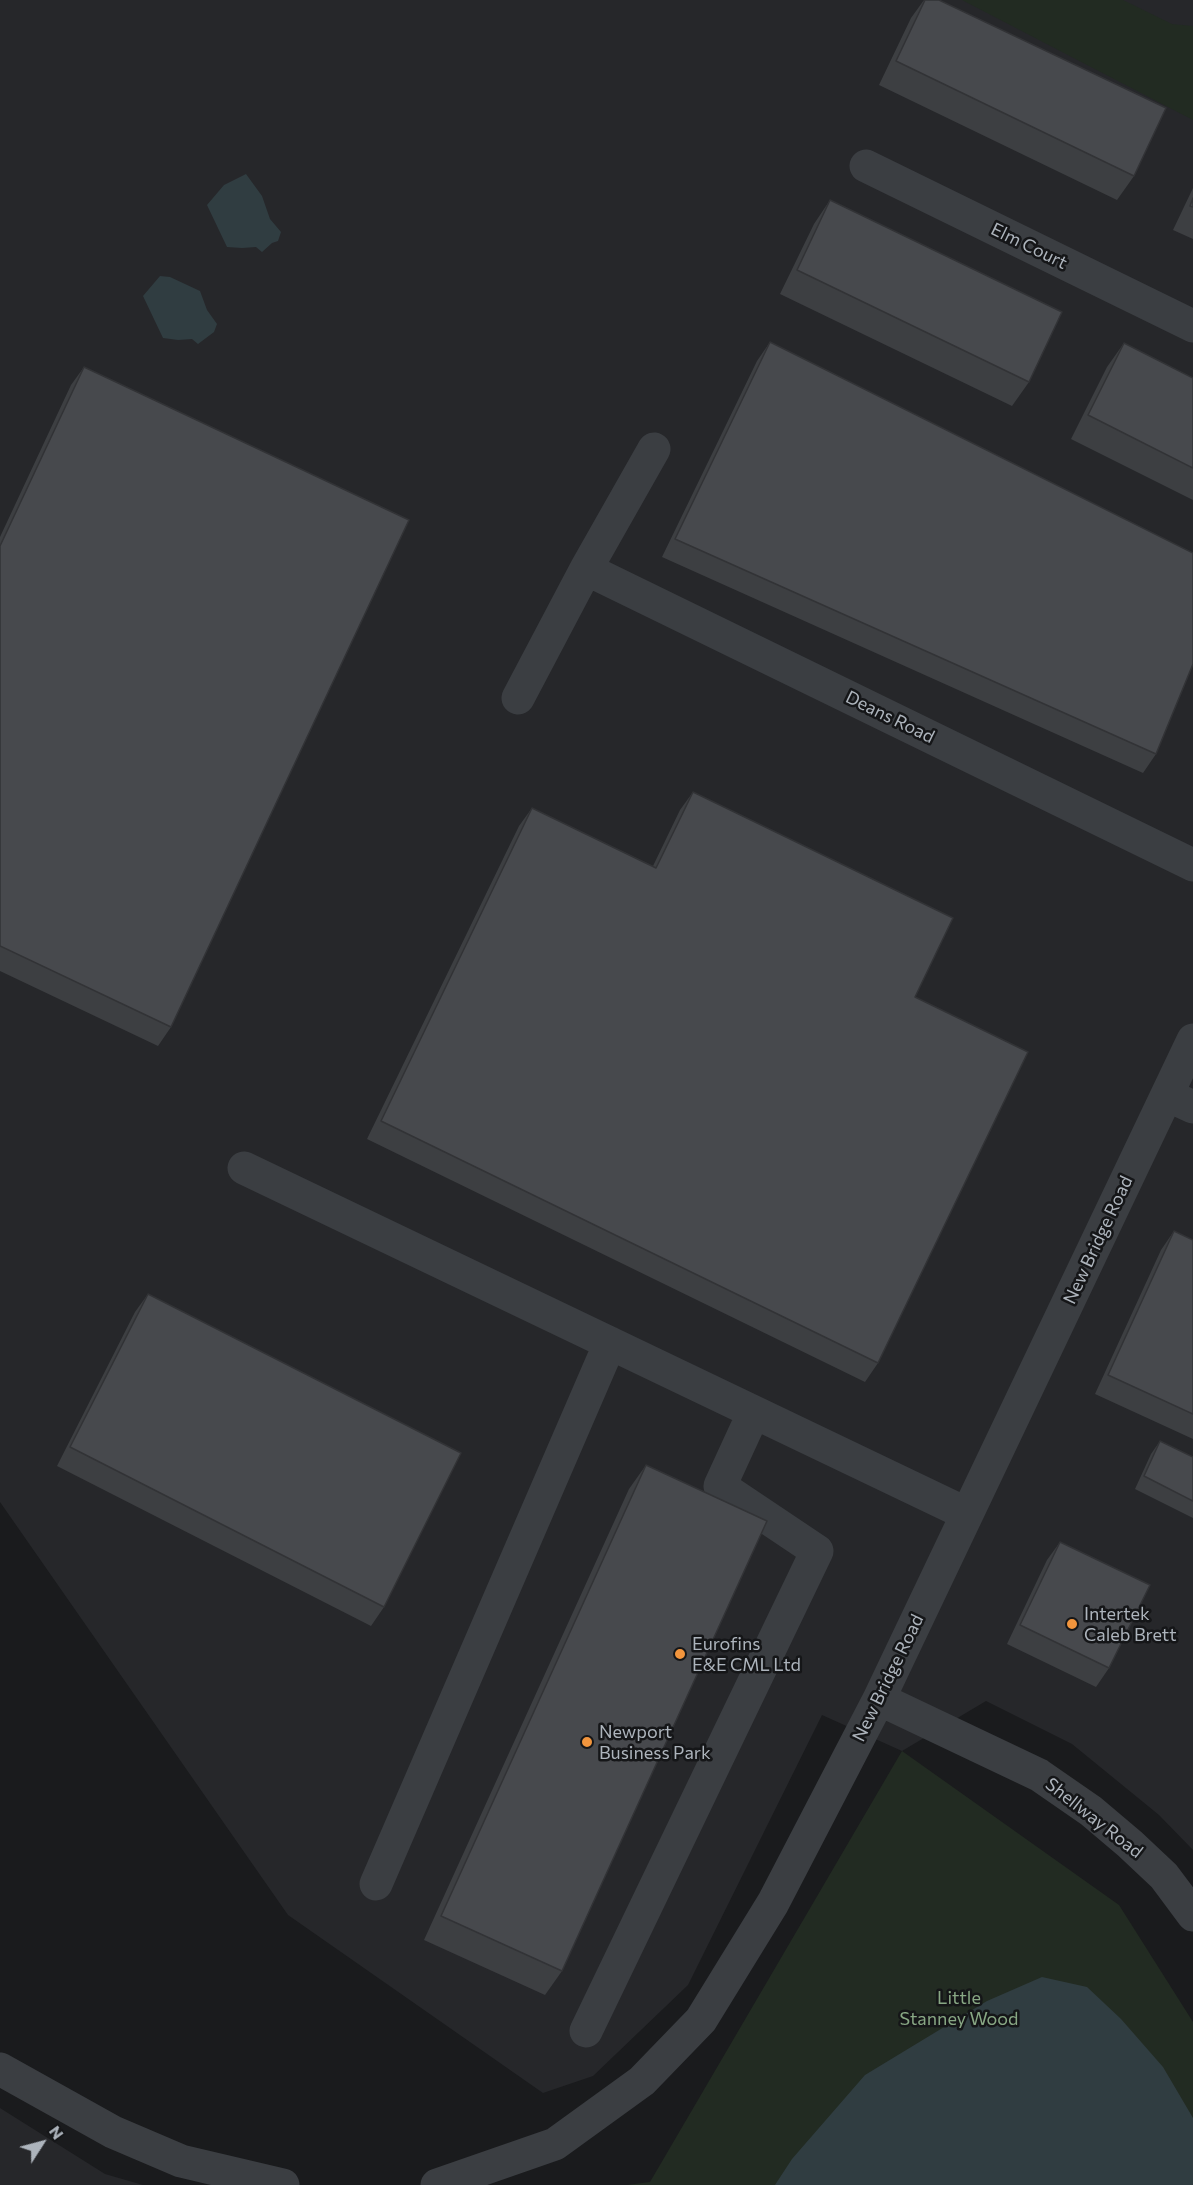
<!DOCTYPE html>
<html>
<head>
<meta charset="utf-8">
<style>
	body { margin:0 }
	#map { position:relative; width:1193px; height:2185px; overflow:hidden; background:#1a1b1d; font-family:Commissioner,sans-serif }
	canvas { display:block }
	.north { position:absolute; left:12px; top:2113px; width:60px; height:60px; -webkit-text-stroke:4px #151618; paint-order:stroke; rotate:54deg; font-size:16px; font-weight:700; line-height:24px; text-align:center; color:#adb4bc }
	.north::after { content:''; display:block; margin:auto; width:21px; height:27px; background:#adb4bc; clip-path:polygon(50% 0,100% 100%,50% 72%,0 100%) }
</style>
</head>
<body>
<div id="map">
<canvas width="1193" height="2185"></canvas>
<div class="north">N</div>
</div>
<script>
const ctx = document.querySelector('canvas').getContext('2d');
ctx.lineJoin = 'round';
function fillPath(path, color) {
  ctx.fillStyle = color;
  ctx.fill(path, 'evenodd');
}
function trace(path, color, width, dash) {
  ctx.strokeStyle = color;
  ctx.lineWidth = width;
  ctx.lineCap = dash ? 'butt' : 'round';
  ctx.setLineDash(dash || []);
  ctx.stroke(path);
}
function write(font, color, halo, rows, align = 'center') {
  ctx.font = font + ' Commissioner,sans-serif';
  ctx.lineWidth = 5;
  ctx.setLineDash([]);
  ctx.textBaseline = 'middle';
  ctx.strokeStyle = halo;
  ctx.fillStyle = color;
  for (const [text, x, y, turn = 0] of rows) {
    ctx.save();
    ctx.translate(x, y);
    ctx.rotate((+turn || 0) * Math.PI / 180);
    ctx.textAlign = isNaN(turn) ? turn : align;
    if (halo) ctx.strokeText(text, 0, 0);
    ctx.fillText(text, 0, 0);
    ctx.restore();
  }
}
fillPath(new Path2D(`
	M0 0H1193V1850L1159 1815 1072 1744 986 1701 902 1751 822 1715 688 1985 593 2076 543 2093 288 1915 0 1502Z
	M0 2108 105 2174 143 2185H0Z`), '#26272a');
fillPath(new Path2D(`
	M962 0H1123L1172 24 1193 26V120Z
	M902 1751 1119 1905 1193 2022V2185H627L650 2182Z`), '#222b22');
fillPath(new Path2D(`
	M246 174 262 196 270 219 281 232 278 241 272 243 262 252 256 247 242 248 227 247 207 205 224 185Z
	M160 276 170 277 200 291 207 310 217 324 214 332 198 344 192 339 178 340 163 338 143 296Z
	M1042 1977 1087 1987 1121 2019 1163 2067 1193 2118V2185H775L792 2159 865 2075 987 2001Z`), '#303d41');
trace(new Path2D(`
	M866 166 1193 326
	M586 569 1193 865
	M518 698 586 569 654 449
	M1167 1095 1193 1107
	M244 1168 967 1514
	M879 1699 1039 1775 1091 1811 1130 1844 1164 1876 1193 1915
	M376 1884 610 1343
	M586 2031 817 1551 720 1486 754 1412
	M0 2069 113 2132 181 2161 283 2185
	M437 2185 555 2144 642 2081 701 2020 773 1903 879 1699 1193 1040`), '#3b3e42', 33);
fillPath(new Path2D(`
	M924 0H939L1134 176 1117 200 879 85 911 18Z
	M1193 188V239L1173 230Z
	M830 200 1029 382 1012 406 780 294 814 224Z
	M770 342 1156 754 1143 773 662 557 757 361Z
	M1124 343 1193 378V500L1071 439 1107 367Z
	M84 367 171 1027 158 1046 0 971V537L71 385Z
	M693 792 915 997 878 1363 865 1382 367 1139 519 826 532 808 653 866 680 810Z
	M1174 1231 1193 1240V1439L1095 1394 1161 1250Z
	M148 1294 384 1607 371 1626 57 1466 135 1312Z
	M1160 1441 1193 1457V1518L1135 1489 1151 1454Z
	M646 1465 562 1971 545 1995 424 1940 629 1489Z
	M1060 1542 1109 1668 1096 1687 1007 1644 1047 1560Z`), '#3d3f42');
const building = new Path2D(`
	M925 0H939L1166 108 1134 176 896 61Z
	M1193 198V207L1190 206Z
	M830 200 1062 312 1029 382 797 270Z
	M770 342 1193 553V664L1156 754 675 539Z
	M1124 343 1193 378V468L1088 415Z
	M84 367 409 520 171 1027 0 946V546Z
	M693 792 953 918 915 997 1028 1052 878 1363 381 1121 532 808 656 868Z
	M1174 1231 1193 1240V1414L1108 1375Z
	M148 1294 461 1453 384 1607 70 1447Z
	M1160 1441 1193 1457V1501L1144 1476Z
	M646 1465 767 1521 562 1971 441 1916Z
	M1060 1542 1150 1585 1109 1668 1020 1625Z`);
fillPath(building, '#47494d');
trace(building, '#323336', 1.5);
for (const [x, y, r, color] of [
	[1072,1624,6,"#f2953d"],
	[680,1654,6,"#f2953d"],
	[587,1742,6,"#f2953d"]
]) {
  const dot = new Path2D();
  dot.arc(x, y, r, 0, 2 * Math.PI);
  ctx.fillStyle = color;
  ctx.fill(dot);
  trace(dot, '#151618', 2);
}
write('18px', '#adb4bc', '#151618', [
	["Elm Court",1029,246,26],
	["Deans Road",890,717,26],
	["New Bridge Road",1098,1240,-65],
	["New Bridge Road",888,1678,-64],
	["Shellway Road",1094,1818,38]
]);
write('18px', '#adb4bc', '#151618', [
	["Intertek",1084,1614],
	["Caleb Brett",1084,1635],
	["Eurofins",692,1644],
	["E&E CML Ltd",692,1665],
	["Newport",599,1732],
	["Business Park",599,1753]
], 'left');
write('18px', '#88a784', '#151618', [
	["Little",959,1998],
	["Stanney Wood",959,2019]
]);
</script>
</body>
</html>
